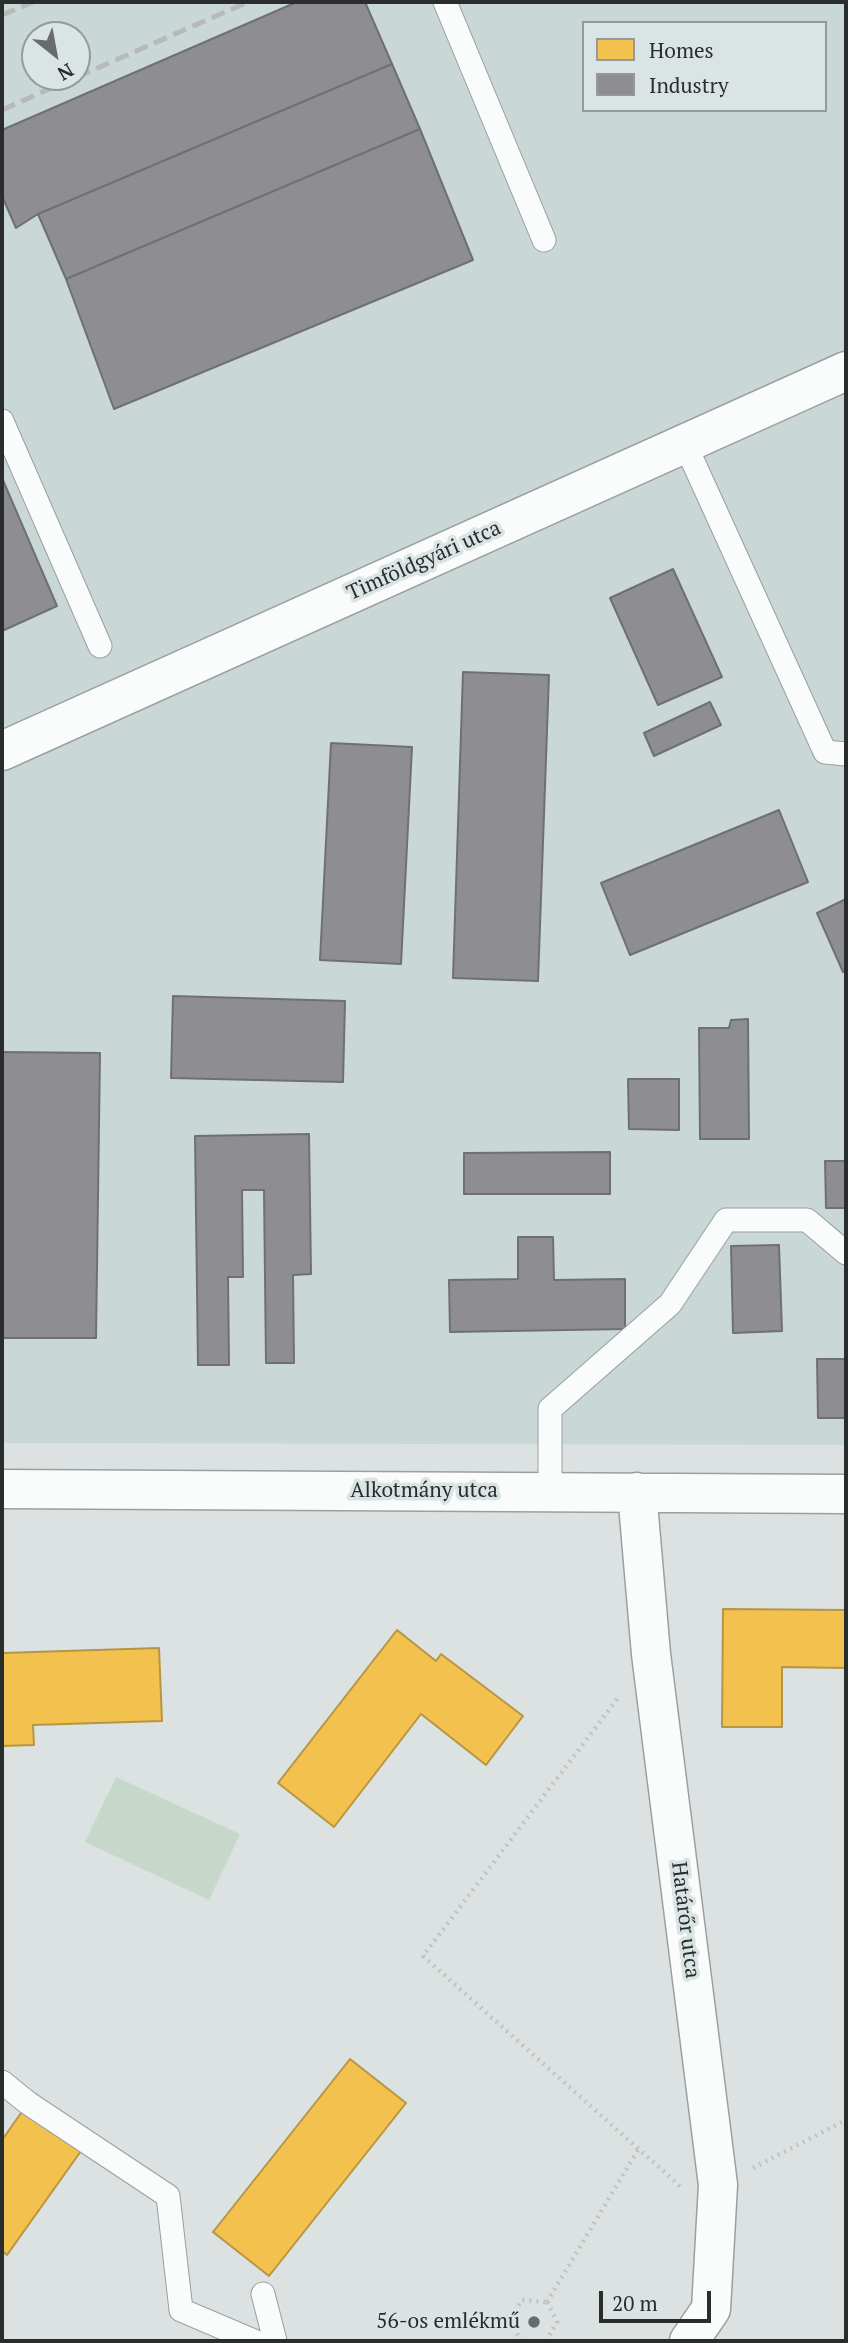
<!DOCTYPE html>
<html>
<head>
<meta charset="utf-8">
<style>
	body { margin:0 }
	#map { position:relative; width:848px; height:2343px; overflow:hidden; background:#dce2e2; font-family:"PT Serif",serif }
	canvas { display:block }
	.frame { position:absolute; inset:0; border:4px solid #292d2c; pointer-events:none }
	.legend { position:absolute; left:582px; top:21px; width:245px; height:91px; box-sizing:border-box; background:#dae4e4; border:2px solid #939b9a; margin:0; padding:9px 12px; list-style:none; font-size:21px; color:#292d2c }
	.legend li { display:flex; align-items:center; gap:14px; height:35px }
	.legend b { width:35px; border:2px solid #939b9a }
	.north { position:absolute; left:21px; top:21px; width:70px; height:70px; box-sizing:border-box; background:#dae4e4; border:2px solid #939b9a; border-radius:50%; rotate:149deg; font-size:19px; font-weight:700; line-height:28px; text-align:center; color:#292d2c }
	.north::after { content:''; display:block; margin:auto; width:24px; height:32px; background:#686c6c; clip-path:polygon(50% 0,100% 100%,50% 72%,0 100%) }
	.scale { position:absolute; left:599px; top:2291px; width:112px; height:32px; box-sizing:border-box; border:4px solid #292d2c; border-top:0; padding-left:9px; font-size:21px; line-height:24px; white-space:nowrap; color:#292d2c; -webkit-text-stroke:5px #dae4e4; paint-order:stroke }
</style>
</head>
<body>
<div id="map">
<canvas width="848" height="2343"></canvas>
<div class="frame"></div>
<ul class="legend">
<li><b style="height:19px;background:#f2c14e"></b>Homes</li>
<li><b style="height:19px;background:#8d8d92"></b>Industry</li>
</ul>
<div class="north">N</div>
<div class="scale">20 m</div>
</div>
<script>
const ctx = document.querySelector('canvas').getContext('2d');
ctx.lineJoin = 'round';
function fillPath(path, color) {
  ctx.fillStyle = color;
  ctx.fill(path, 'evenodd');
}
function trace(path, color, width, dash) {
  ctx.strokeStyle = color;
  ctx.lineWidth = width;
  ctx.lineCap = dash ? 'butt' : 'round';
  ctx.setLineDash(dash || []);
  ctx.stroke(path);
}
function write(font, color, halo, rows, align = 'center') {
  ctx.font = font + ' "PT Serif",serif';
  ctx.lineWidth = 7;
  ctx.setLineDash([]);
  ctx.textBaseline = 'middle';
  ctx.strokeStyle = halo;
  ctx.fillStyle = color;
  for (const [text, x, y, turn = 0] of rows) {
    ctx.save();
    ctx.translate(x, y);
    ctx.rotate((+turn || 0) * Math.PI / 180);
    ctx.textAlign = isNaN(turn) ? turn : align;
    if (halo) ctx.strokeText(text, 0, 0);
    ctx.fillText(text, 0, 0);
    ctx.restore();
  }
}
fillPath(new Path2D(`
	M2 2H846V1445L2 1443ZM584 23H825V110H584ZM35 35H77V77H35Z`), '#c9d7d6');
fillPath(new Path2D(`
	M116 1777 240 1834 209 1900 85 1842Z`), '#c5d8ca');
const homes = new Path2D(`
	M723 1609 846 1610V1668L782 1667V1727H722Z
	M397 1630 436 1661 441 1654 523 1716 486 1765 421 1714 334 1827 278 1783Z
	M159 1648 162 1721 33 1725 34 1745 2 1746V1653Z
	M350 2059 406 2103 269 2276 213 2232Z
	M28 2103 86 2144 7 2255 2 2251V2140Z`);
fillPath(homes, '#f2c14e');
trace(homes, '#b69544', 2);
const industry = new Path2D(`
	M297 2H365L392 64 38 214 16 228 2 196V130Z
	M392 64 420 129 66 279 38 214Z
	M420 129 473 260 114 409 66 279Z
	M2 478 57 606 2 631Z
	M673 569 722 677 658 705 610 598Z
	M463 672 549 675 538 981 453 978Z
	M710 702 721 725 654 756 644 733Z
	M331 743 412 747 401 964 320 960Z
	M779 810 808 882 630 955 601 883Z
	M846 899V971L843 972 817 913Z
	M173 996 345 1001 343 1082 171 1078Z
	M748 1019 749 1139H700L699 1028H729L731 1020Z
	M2 1052 100 1053 96 1338H2Z
	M628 1079H679V1130L629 1129Z
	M309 1134 311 1274 293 1275 294 1363H266L264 1190H242L243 1277H228L229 1365H198L195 1136Z
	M610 1152V1194H464V1153Z
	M825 1161H846V1208H826Z
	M518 1237H553L554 1280 625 1279V1329L450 1332 449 1280 518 1279Z
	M779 1245 782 1331 733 1333 731 1246Z
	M817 1359H846V1418H818Z`);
fillPath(industry, '#8d8d92');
trace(industry, '#6f7073', 2);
const service = new Path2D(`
	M445 2 544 240
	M2 421 100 646
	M685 444 825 752 846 754
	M550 1492V1409L670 1304 726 1220H807L846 1253
	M2 2082 28 2103 168 2196 181 2310 254 2341
	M263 2294 275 2341`);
const minor = new Path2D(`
	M2 751 846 371
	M2 1489 846 1494
	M637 1492 651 1654 718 2185 711 2309 689 2341`);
trace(service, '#9b9f9f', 25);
trace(minor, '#9b9f9f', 41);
trace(new Path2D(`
	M617 1699 423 1956 680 2186
	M753 2168 846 2120
	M547 2302 639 2148
	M522 2341 509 2322 522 2300 547 2302
	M546 2341 557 2322 547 2302`), '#c1c2c2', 4.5, [2, 5]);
trace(service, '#fafbfb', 23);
trace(minor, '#fafbfb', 38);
trace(new Path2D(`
	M2 15 33 2
	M77 77 248 2
	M2 110 76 77`), '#b8b9b9', 5, [14, 7]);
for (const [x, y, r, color] of [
	[534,2322,7,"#686c6c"]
]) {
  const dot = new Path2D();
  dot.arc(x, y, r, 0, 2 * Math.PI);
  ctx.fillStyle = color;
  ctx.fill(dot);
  trace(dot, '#dae4e4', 2.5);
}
write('21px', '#292d2c', '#dae4e4', [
	["Timföldgyári utca",424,561,-24],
	["Alkotmány utca",424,1491],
	["Határőr utca",685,1920,83]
]);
write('21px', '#292d2c', '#dae4e4', [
	["56-os emlékmű",520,2322]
], 'right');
</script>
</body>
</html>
